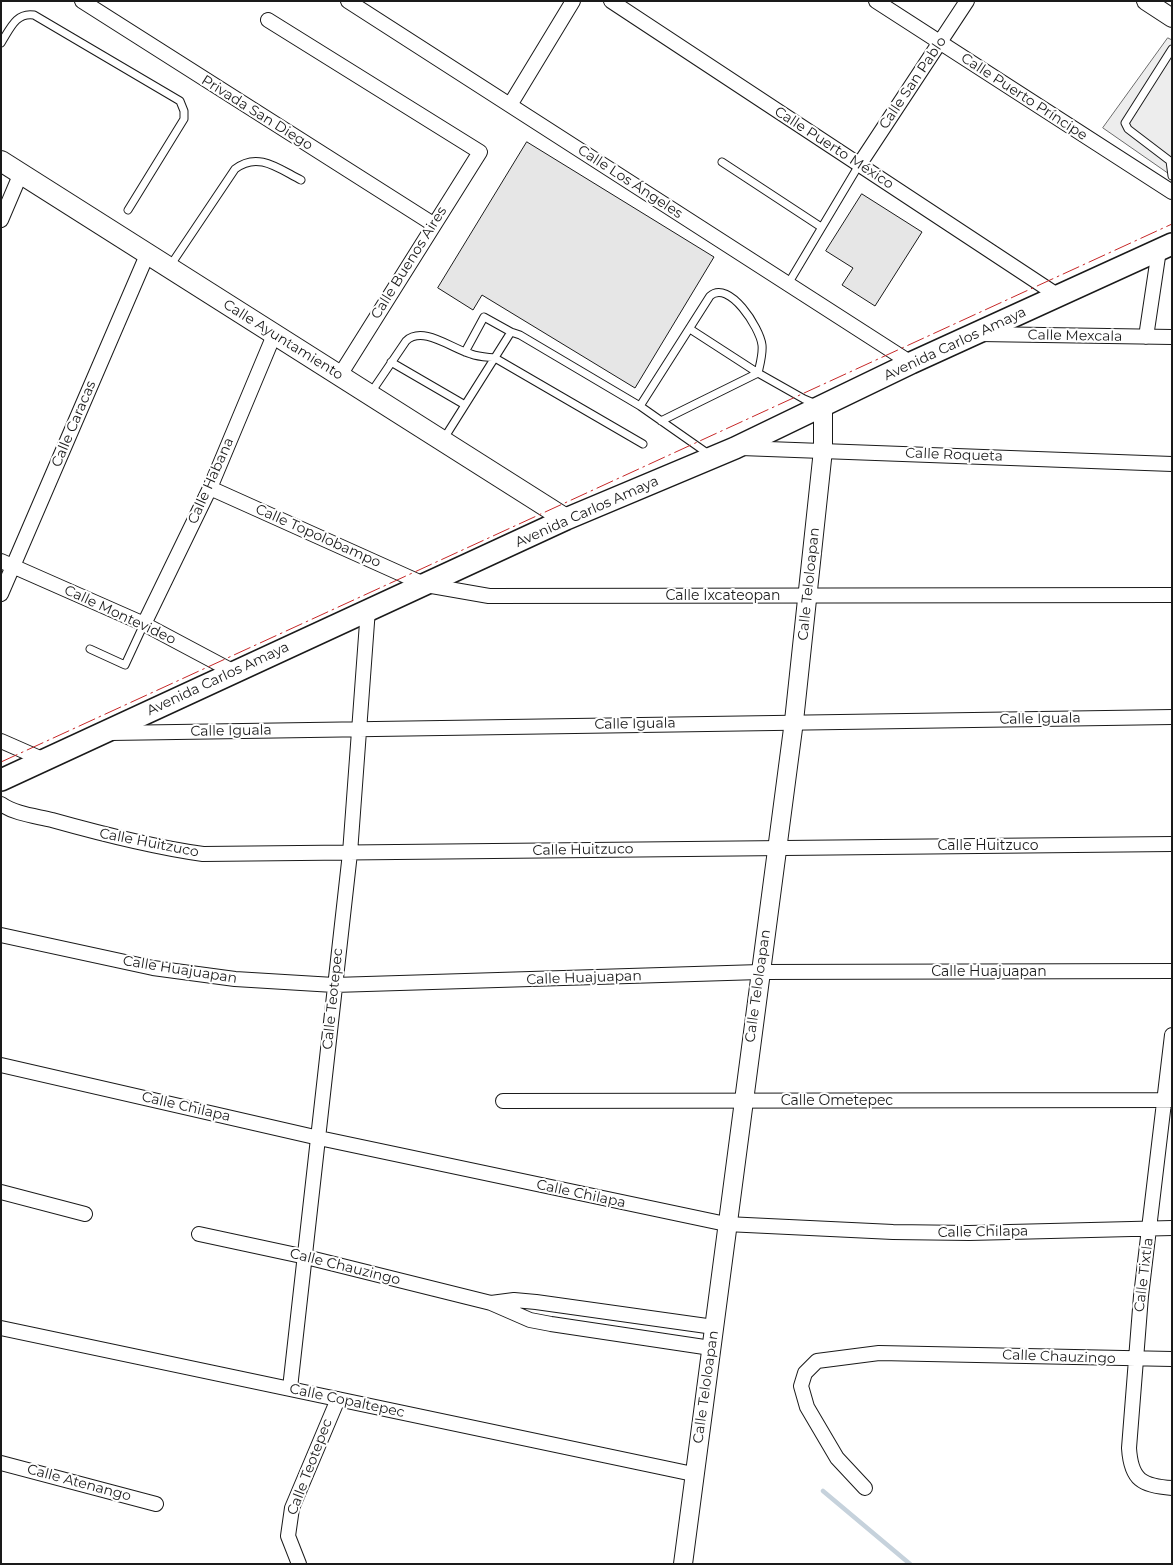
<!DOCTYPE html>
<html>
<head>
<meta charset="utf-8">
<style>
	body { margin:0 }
	#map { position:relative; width:1173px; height:1565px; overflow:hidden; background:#fff; font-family:Montserrat,sans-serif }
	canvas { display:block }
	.frame { position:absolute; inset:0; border:2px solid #1a1a1a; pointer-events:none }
</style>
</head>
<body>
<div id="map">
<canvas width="1173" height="1565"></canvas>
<div class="frame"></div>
</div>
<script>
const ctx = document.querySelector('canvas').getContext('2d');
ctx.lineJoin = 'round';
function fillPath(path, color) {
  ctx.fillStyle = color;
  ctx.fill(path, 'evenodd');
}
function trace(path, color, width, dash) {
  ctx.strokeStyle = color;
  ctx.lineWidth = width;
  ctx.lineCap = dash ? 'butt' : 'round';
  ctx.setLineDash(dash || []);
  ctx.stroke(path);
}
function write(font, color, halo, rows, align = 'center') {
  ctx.font = font + ' Montserrat,sans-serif';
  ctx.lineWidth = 4;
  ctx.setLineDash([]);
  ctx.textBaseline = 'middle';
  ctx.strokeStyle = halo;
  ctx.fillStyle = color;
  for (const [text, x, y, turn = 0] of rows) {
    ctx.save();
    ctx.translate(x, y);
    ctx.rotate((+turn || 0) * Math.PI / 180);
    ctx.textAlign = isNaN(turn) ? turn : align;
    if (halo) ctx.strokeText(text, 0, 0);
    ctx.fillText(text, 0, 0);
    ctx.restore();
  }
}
const parking = new Path2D(`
	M1168 38 1172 40V176L1103 128Z`);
fillPath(parking, '#ededed');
trace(parking, '#6a6a6a', 1);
trace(new Path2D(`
	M823 1491 910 1564`), '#c6d2dc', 4.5);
const building = new Path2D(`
	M527 142 714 257 635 388 482 295 473 310 438 288Z
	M862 194 922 232 875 306 842 285 853 268 826 251Z`);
fillPath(building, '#e6e6e6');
trace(building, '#1a1a1a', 1);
const service = new Path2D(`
	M1 43C10 29 16 12 34 15L180 101 184 111V119L128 210
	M1172 49 1125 123 1128 129 1170 161 1172 176
	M722 162 821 227
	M170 266 235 169C258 151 279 169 301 180
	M788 284 859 165
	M465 352 484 317 511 332
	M391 362 465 405
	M370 394 406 341C423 325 452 349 471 354 479 357 487 357 495 358L643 444
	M640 406 710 296C729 279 760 328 762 345 763 354 760 364 758 373L804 399 816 404
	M661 421 758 373 690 329
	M443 440 511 332 520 335 640 406 710 455
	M90 649 125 665 144 624`);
const minor = new Path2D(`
	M82 1 433 224
	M348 1 911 363
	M611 1 1057 295
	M876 1 1172 192
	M268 20 480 152 340 375
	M510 105 573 1
	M859 165 967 1
	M1 220 21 173
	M980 334 1172 337
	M1146 337 1159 250
	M741 448 1172 464
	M210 488 426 585 489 596 1172 595
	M1 561 144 624 236 673
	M1 594 147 255
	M144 624 210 488 274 335
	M110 733 1172 717
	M1 741 42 759
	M1 804C15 814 36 816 52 820 102 834 152 847 203 854L1172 844
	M1 935 153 968 235 979 334 985 760 972 1172 971
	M1172 1035 1141 1296 1129 1448C1131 1480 1142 1486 1172 1488
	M1 1065 319 1138 726 1224 893 1232 969 1233 1172 1228
	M503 1101 1172 1100
	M1 1192 85 1214
	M199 1234 306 1257 491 1303 530 1320 551 1324 711 1348
	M491 1303 514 1300 536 1302 714 1327
	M1 1328 693 1474
	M290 1388 350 853 368 609
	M1 1463 156 1504
	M865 1488 837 1458 807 1407 801 1386 805 1373 817 1361 879 1353 1172 1359
	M299 1564 288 1536 292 1508 338 1399`);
const tertiary = new Path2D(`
	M1146 1 1172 18
	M683 1564 794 721 823 450V407`);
const secondary = new Path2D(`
	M1 161 566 519`);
const primary = new Path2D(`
	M1 780 566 519 735 448 911 363 1172 244`);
trace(service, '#1a1a1a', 9);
trace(minor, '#1a1a1a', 16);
trace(tertiary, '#1a1a1a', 20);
trace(secondary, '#1a1a1a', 22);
trace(primary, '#1a1a1a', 24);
trace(service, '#fff', 7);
trace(minor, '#fff', 14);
trace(tertiary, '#fff', 18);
trace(secondary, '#fff', 20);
trace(primary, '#fff', 21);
trace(new Path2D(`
	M1 762 1172 224`), '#c62828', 1, [18, 4, 2.5, 4]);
write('14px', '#1a1a1a', '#fff', [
	["Calle San Pablo",913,83,-56],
	["Calle Puerto Príncipe",1024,97,33],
	["Privada San Diego",257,113,32],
	["Calle Puerto México",834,148,33],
	["Calle Los Ángeles",630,182,33],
	["Calle Buenos Aires",409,263,-58],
	["Calle Mexcala",1075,336,1],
	["Calle Ayuntamiento",283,340,32],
	["Avenida Carlos Amaya",955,344,-25],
	["Calle Caracas",74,424,-67],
	["Calle Roqueta",954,455,2],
	["Calle Habana",211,481,-66],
	["Avenida Carlos Amaya",587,512,-24],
	["Calle Topolobampo",318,536,24],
	["Calle Teloloapan",809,584,-84],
	["Calle Ixcateopan",723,596],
	["Calle Montevideo",120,615,25],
	["Avenida Carlos Amaya",218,679,-25],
	["Calle Iguala",1040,719,-1],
	["Calle Iguala",635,724,-1],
	["Calle Iguala",231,731,-1],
	["Calle Huitzuco",149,843,11],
	["Calle Huitzuco",988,846],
	["Calle Huitzuco",583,850,-1],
	["Calle Huajuapan",180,970,9],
	["Calle Huajuapan",989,972],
	["Calle Huajuapan",584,978,-2],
	["Calle Teloloapan",758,986,-82],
	["Calle Teotepec",333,999,-84],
	["Calle Ometepec",837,1101],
	["Calle Chilapa",186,1107,13],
	["Calle Chilapa",581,1194,12],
	["Calle Chilapa",983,1232,-1],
	["Calle Chauzingo",345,1267,14],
	["Calle Tixtla",1144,1275,-83],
	["Calle Chauzingo",1059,1357,2],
	["Calle Teloloapan",706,1387,-82],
	["Calle Copaltepec",347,1401,12],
	["Calle Teotepec",310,1467,-69],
	["Calle Atenango",79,1483,15]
]);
</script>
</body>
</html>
